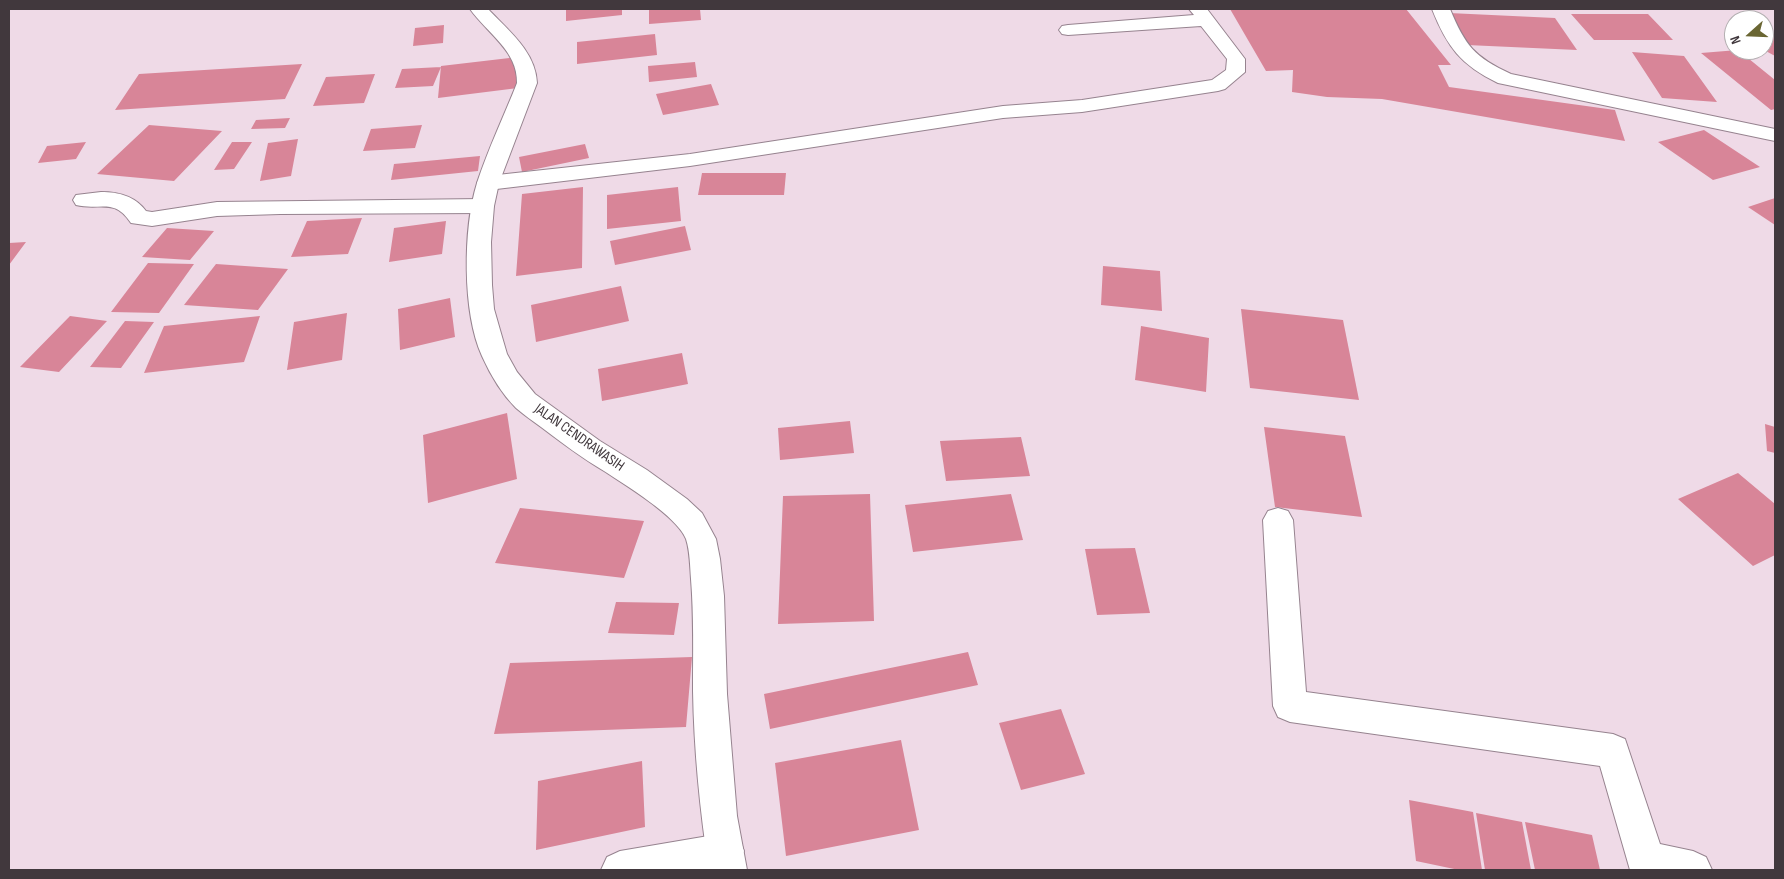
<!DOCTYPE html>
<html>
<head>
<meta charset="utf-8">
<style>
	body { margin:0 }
	#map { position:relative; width:1784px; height:879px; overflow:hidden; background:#efdae7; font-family:"Sofia Sans Condensed",sans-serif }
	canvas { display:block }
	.frame { position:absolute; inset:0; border:10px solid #41383d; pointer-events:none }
	.north { position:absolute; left:1724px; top:10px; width:50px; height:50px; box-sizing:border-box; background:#fff; border:1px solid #b3afb1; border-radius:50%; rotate:250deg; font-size:14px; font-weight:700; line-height:20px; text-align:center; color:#41383d }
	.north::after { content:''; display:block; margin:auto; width:18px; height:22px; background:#6a6633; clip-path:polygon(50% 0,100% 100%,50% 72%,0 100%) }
</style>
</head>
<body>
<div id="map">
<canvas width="1784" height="879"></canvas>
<div class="frame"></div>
<div class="north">N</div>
</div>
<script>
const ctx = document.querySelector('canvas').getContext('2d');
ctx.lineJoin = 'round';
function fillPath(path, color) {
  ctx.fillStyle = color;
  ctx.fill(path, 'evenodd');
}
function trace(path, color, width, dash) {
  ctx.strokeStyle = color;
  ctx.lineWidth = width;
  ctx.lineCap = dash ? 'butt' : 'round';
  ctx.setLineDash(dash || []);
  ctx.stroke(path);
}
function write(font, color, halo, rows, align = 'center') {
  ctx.font = font + ' "Sofia Sans Condensed",sans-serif';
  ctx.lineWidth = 4;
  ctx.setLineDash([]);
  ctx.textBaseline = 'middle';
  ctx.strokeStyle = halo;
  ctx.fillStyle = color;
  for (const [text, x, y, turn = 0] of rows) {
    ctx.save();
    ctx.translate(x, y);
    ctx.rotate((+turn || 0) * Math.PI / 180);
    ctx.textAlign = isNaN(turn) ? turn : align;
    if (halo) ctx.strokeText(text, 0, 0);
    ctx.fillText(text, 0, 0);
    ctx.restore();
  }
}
fillPath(new Path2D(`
	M566 9H622V15L566 21Z
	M649 9H700L701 20 649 24Z
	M1230 9H1406L1451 65H1438L1449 87 1615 110 1625 141 1382 99 1327 97 1292 92 1293 70 1266 71Z
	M1449 13 1555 18 1577 50 1467 45Z
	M1571 14H1648L1673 40H1594Z
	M444 25 443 43 413 46 415 28Z
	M1770 32 1775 35V56L1764 50V34Z
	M655 34 657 55 577 64V42Z
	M1738 50 1775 80V109L1771 110 1701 53Z
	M1632 52 1684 56 1717 102 1662 98Z
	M518 57V88L438 98 441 66Z
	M695 62 697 77 649 82 648 66Z
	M302 64 285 99 115 110 139 74Z
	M441 67 433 86 395 88 402 69Z
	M375 74 364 103 313 106 326 77Z
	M711 84 719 105 663 115 656 94Z
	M290 118 285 128 251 129 256 120Z
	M149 125 222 131 174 181 97 174Z
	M422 125 415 148 363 151 371 129Z
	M1704 130 1760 167 1713 180 1658 142Z
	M298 139 291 176 260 181 268 143Z
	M86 142 76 159 38 163 47 146Z
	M232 142H252L234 169 214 170Z
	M585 144 589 158 522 172 519 157Z
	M480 156 478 171 391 180 394 164Z
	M702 173H786L784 195H698Z
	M583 187 582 268 516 276 522 194Z
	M678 187 681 221 607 229V195Z
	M1775 198V225L1748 207Z
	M362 218 348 254 291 257 307 221Z
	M446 221 442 254 389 262 394 228Z
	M685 226 691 250 615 265 610 241Z
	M167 228 214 231 190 260 142 257Z
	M26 242 9 265V243Z
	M148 263 194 264 159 313 111 312Z
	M216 264 288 269 258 310 184 305Z
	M1103 266 1160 271 1162 311 1101 305Z
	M621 286 629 321 536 342 531 305Z
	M450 298 455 337 400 350 398 309Z
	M1241 309 1343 320 1359 400 1250 388Z
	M347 313 342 360 287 370 294 322Z
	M70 316 107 321 59 372 20 367Z
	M260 316 244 362 144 373 164 326Z
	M125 321 154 322 121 368 90 367Z
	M1141 326 1209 338 1206 392 1135 380Z
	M682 353 688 384 602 401 598 369Z
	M507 413 517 479 428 503 423 435Z
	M850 421 854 453 780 460 778 428Z
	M1765 424 1775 427V453L1767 451Z
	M1264 427 1345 436 1362 517 1275 507Z
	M1021 437 1030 476 946 481 940 441Z
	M1738 473 1775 504V555L1753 566 1678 499Z
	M870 494 874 621 778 624 783 496Z
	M1011 494 1023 540 913 552 905 505Z
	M520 508 644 521 624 578 495 563Z
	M1135 548 1150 613 1097 615 1085 549Z
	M616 602 679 603 674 635 608 633Z
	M968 652 978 685 770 729 764 694Z
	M692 657 686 727 494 734 510 663Z
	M1061 709 1085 774 1021 790 999 723Z
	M901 740 919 830 786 856 775 763Z
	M642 761 645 827 536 850 538 781Z
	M1409 800 1473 812 1482 870H1459L1416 861Z
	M1476 813 1522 822 1531 870H1485Z
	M1525 822 1592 835 1600 870H1535Z`), '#d88598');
const minor = new Path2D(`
	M1189 9H1207L1245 59V72L1225 89 1218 91 1082 112 1003 118 690 166 488 190 480 188 477 183 480 178 488 176 690 154 1003 106 1082 100 1212 80 1226 70 1227 59 1201 26 1068 35 1062 34 1059 30 1062 26 1068 25 1194 15Z
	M1432 9H1450C1465 45 1474 57 1511 74L1775 129V141L1498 83C1461 65 1447 47 1432 9Z
	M101 192C119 192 135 196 146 211L152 212 217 202 483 199 491 201 494 206 491 211 483 213 280 214 217 216 152 226 131 223C114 197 100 211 76 205L73 200 76 195Z
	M1278 508 1288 511 1293 520 1306 692 1613 734 1625 739 1660 844 1693 851 1706 857 1712 870H1630L1600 766 1290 722 1278 717 1273 706 1263 520 1268 511Z
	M726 833 739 838 744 851 739 864 726 869 601 870 607 857 620 851Z`);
const tertiary = new Path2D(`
	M470 9H488C508 30 536 52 537 83L499 183 494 206 491 242 492 285 494 309 500 330 507 354 517 372 535 394 600 441 647 470 687 499 702 513 716 539 720 559 724 596 727 694 737 816 747 870H709C700 811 694 751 693 691 693 654 694 616 691 579 690 566 690 551 686 539 677 516 625 485 604 471 582 458 562 443 541 427 533 421 524 415 516 408 502 394 490 374 482 356 462 312 463 228 477 183 488 149 504 116 517 83 518 51 487 33 470 9Z`);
trace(minor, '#96838f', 2);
trace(tertiary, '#96838f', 2);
fillPath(minor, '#fff');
fillPath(tertiary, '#fff');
write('15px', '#41383d', '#fff', [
	["JALAN CENDRAWASIH",579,438,35]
]);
</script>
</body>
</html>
